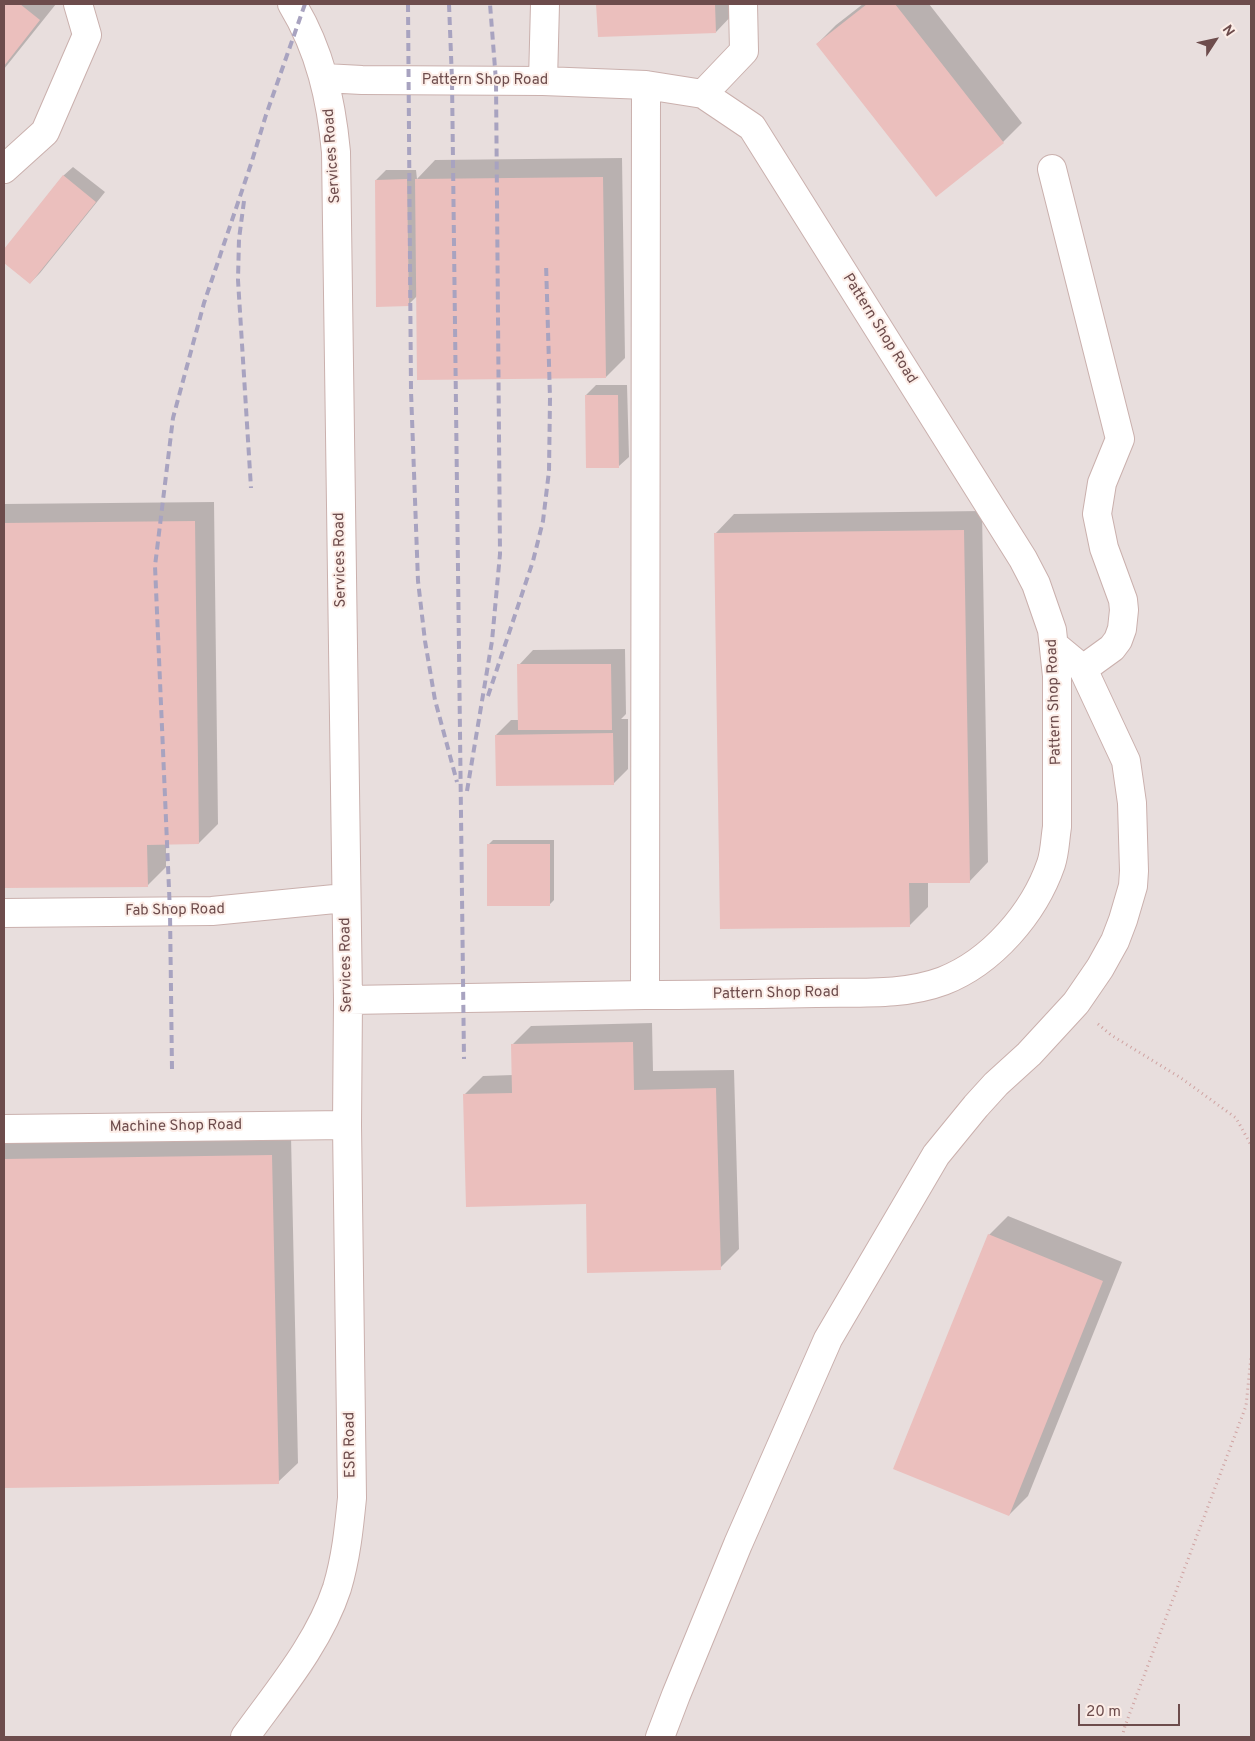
<!DOCTYPE html>
<html>
<head>
<meta charset="utf-8">
<style>
	body { margin:0 }
	#map { position:relative; width:1255px; height:1741px; overflow:hidden; background:#f9e8e2; font-family:Overpass,sans-serif }
	canvas { display:block }
	.frame { position:absolute; inset:0; border:5px solid #6d4c4c; pointer-events:none }
	.north { position:absolute; left:1190px; top:15px; width:50px; height:50px; -webkit-text-stroke:4px #fcede7; paint-order:stroke; rotate:55deg; font-size:14px; font-weight:700; line-height:20px; text-align:center; color:#6d4c4c }
	.north::after { content:''; display:block; margin:auto; width:18px; height:22px; background:#6d4c4c; clip-path:polygon(50% 0,100% 100%,50% 72%,0 100%) }
	.scale { position:absolute; left:1078px; top:1704px; width:102px; height:22px; box-sizing:border-box; border:2px solid #6d4c4c; border-top:0; padding-left:6px; font-size:15px; line-height:18px; white-space:nowrap; color:#6d4c4c; -webkit-text-stroke:4px #fcede7; paint-order:stroke }
</style>
</head>
<body>
<div id="map">
<canvas width="1255" height="1741"></canvas>
<div class="frame"></div>
<div class="north">N</div>
<div class="scale">20 m</div>
</div>
<script>
const ctx = document.querySelector('canvas').getContext('2d');
ctx.lineJoin = 'round';
function fillPath(path, color) {
  ctx.fillStyle = color;
  ctx.fill(path, 'evenodd');
}
function trace(path, color, width, dash) {
  ctx.strokeStyle = color;
  ctx.lineWidth = width;
  ctx.lineCap = dash ? 'butt' : 'round';
  ctx.setLineDash(dash || []);
  ctx.stroke(path);
}
function write(font, color, halo, rows, align = 'center') {
  ctx.font = font + ' Overpass,sans-serif';
  ctx.lineWidth = 4;
  ctx.setLineDash([]);
  ctx.textBaseline = 'middle';
  ctx.strokeStyle = halo;
  ctx.fillStyle = color;
  for (const [text, x, y, turn = 0] of rows) {
    ctx.save();
    ctx.translate(x, y);
    ctx.rotate((+turn || 0) * Math.PI / 180);
    ctx.textAlign = isNaN(turn) ? turn : align;
    if (halo) ctx.strokeText(text, 0, 0);
    ctx.fillText(text, 0, 0);
    ctx.restore();
  }
}
fillPath(new Path2D(`
	M4 4H1251V1737H4Z`), '#e8dedd');
fillPath(new Path2D(`
	M4 4H56L4 69Z
	M597 4H735V12L716 32 599 36Z
	M863 4H929L1022 123 1003 142 817 44 836 25Z
	M622 158 625 358 606 377 417 296 408 305 376 180 386 170H416L417 179 435 160Z
	M73 167 105 192 40 273 30 283 4 262V251L63 176Z
	M596 385H627L629 457 619 466 586 395Z
	M214 502 218 824 199 843H166V867L147 886 4 887V504Z
	M982 511 988 862 969 882H928V907L909 926 715 534 734 514Z
	M625 649 626 714 621 719H628V769L613 784 496 735 511 720H519V665L533 650Z
	M493 840H554V900L549 905 489 844Z
	M652 1023 653 1071 734 1070 739 1249 720 1268 587 1203 464 1095 483 1076 513 1075 512 1045 531 1026Z
	M291 1136 298 1463 278 1482 4 1487V1141Z
	M1008 1216 1122 1262 1028 1496 1009 1515 989 1235Z`), '#0003');
fillPath(new Path2D(`
	M4 4H20L40 20 4 66Z
	M596 4H715L716 33 598 37Z
	M867 4H895L1004 143 936 197 816 44Z
	M63 175 96 202 30 284 4 263V249Z
	M603 177 606 378 417 380 415 179Z
	M407 179 409 306 376 307 375 180Z
	M585 395H618L619 468H586Z
	M195 521 199 844 147 845 148 887 4 888V523Z
	M964 530 970 883H909L910 927 720 929 714 533Z
	M517 664H611L612 730H518Z
	M613 733 614 785 496 786 495 735Z
	M487 844H550V906H487Z
	M633 1042 634 1090 716 1088 721 1270 587 1273 586 1204 466 1207 463 1094 512 1093 511 1044Z
	M272 1155 279 1484 4 1488V1159Z
	M988 1234 1103 1281 1009 1516 893 1469Z`), '#ebbfbd');
const minor = new Path2D(`
	M324 78 362 80 543 81 646 85 703 94 752 127 1023 559 1036 584 1052 630 1057 676V827C1055 839 1055 852 1051 864 1034 913 992 962 943 981 903 996 858 992 816 993 759 994 702 995 645 995
	M543 81 545 4
	M703 94 744 51 743 4
	M4 169 45 132 87 35 78 4
	M1052 169 1120 439 1102 483 1097 514 1104 548 1123 600 1124 610 1122 629 1118 640 1112 648 1083 669
	M4 913 212 911 345 898
	M348 1000 645 995 646 85
	M4 1129 347 1125
	M245 1737C278 1691 319 1643 337 1588 346 1558 349 1528 352 1498L347 1125 348 1000 336 152C331 99 320 50 292 4
	M660 1737 676 1695 738 1544 828 1339 936 1155 976 1106 996 1084 1029 1054 1076 1003 1100 968 1115 941 1123 920 1133 886 1134 871 1132 803 1126 761 1083 669 1054 645`);
trace(minor, '#cab0ad', 30);
trace(new Path2D(`
	M1098 1024 1111 1035 1181 1078 1236 1118 1251 1145
	M1122 1737 1125 1726 1246 1406 1251 1357`), '#cfa2a1', 3, [1, 4]);
trace(minor, '#fff', 28);
trace(new Path2D(`
	M408 4 411 391 418 581 425 641 435 700 457 782
	M449 4 452 80 464 1059
	M244 201 239 239 238 280 251 488
	M488 696 533 561 543 521 549 471 550 398 546 263
	M467 791 492 641 500 554 496 81 490 4
	M172 1069 170 912 155 566 173 418 204 303 251 164 266 115 305 4`), '#a8a3c0', 4, [8, 5]);
write('15px', '#6d4c4c', '#fcede7', [
	["Pattern Shop Road",485,81],
	["Services Road",333,156,-94],
	["Pattern Shop Road",879,329,58],
	["Services Road",341,560,-91],
	["Pattern Shop Road",1055,702,-92],
	["Fab Shop Road",175,911,-1],
	["Services Road",347,965,-91],
	["Pattern Shop Road",776,994,-1],
	["Machine Shop Road",176,1127,-1],
	["ESR Road",351,1445,-91]
]);
</script>
</body>
</html>
